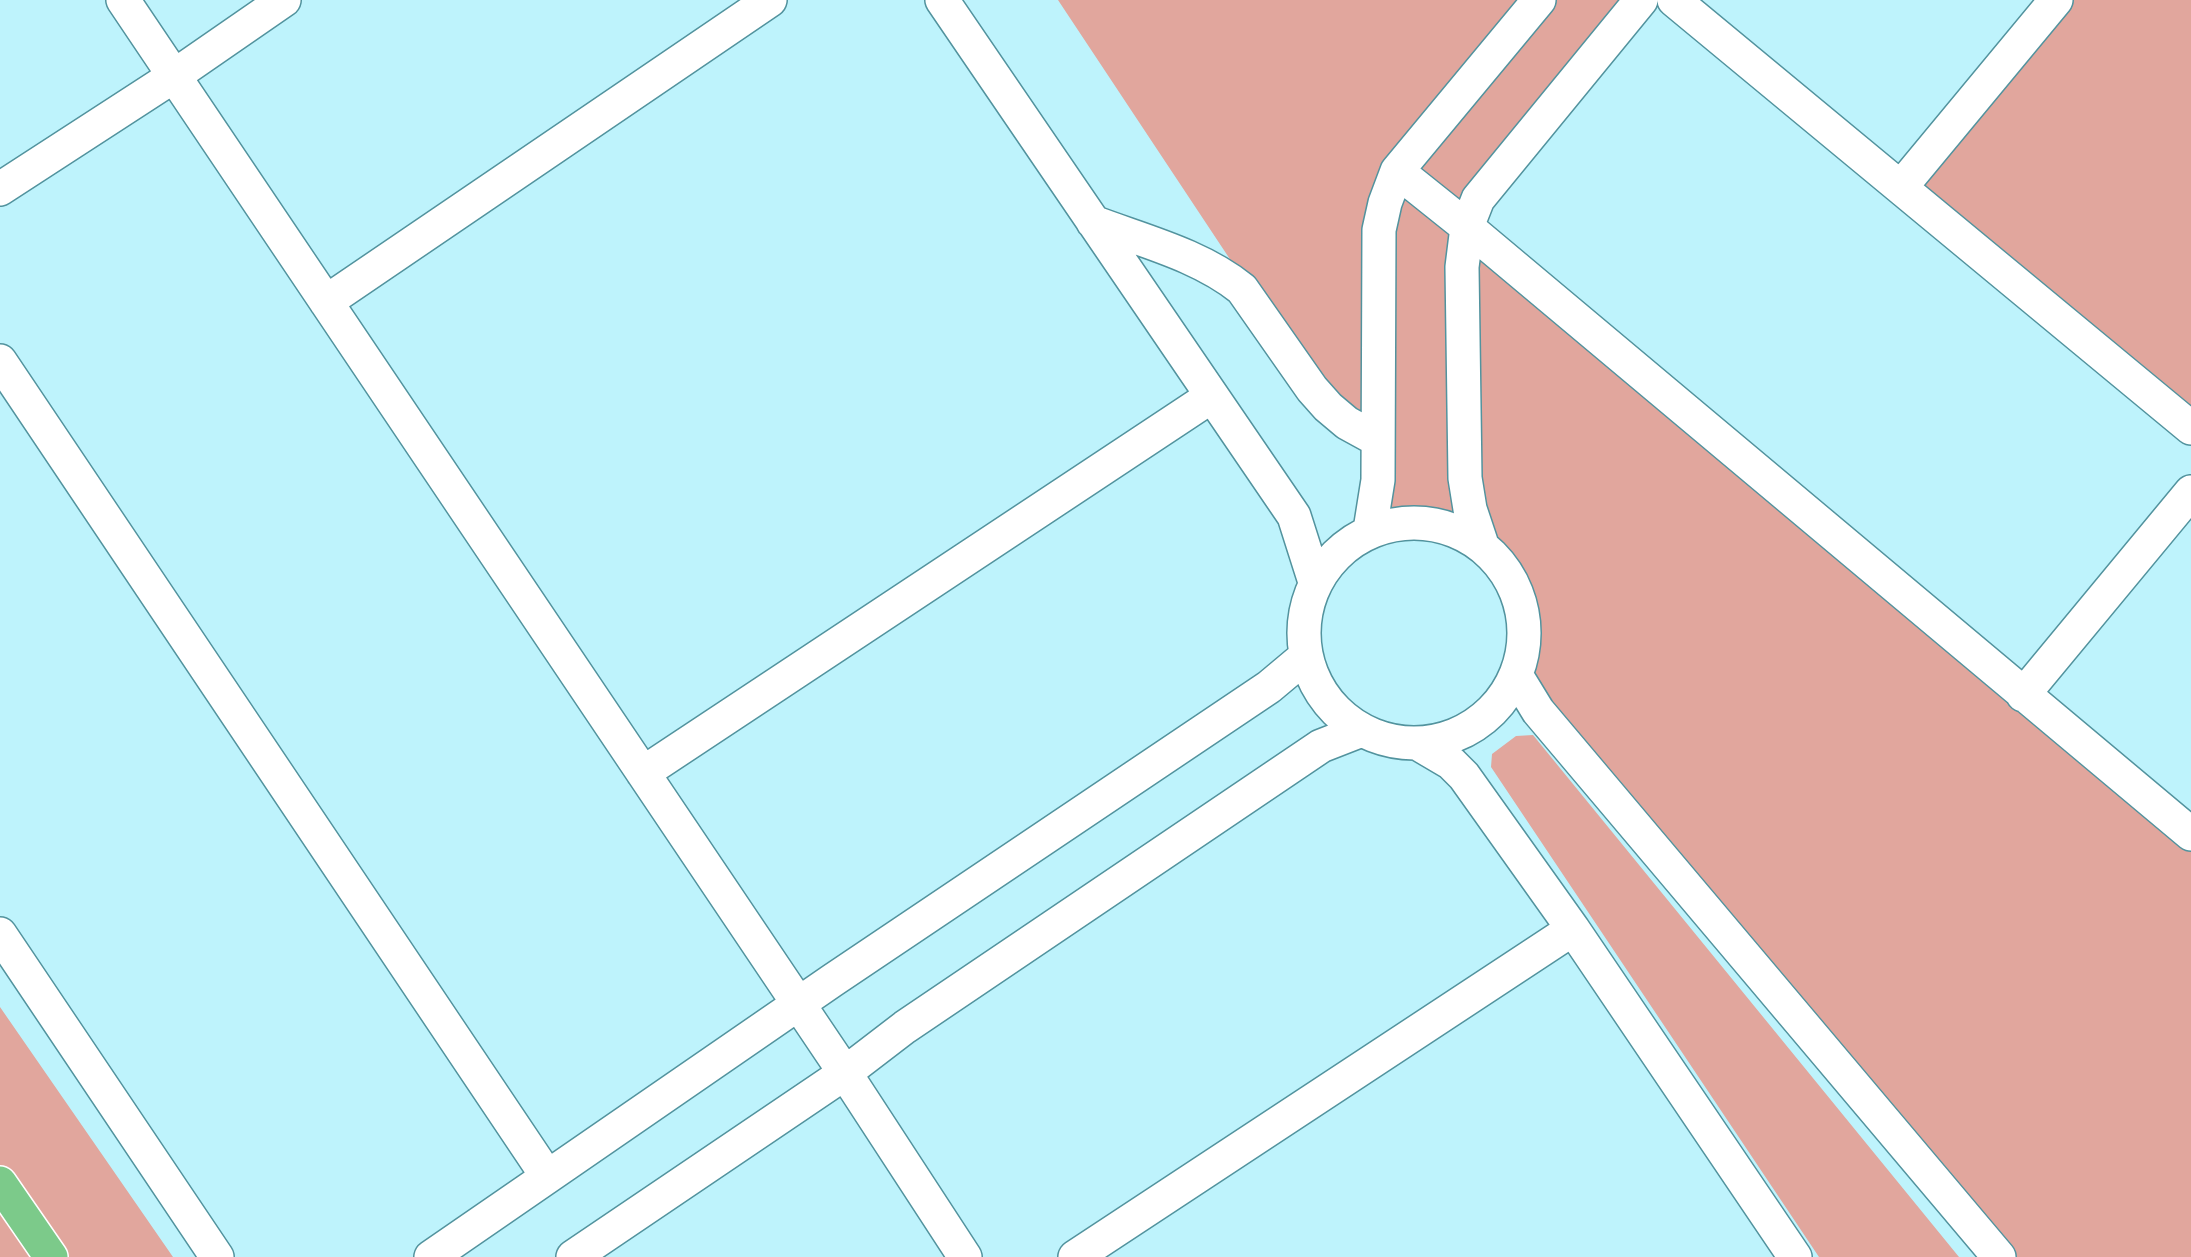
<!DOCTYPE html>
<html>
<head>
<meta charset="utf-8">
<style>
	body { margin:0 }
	canvas { display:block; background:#bef3fc }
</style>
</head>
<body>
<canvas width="2191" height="1257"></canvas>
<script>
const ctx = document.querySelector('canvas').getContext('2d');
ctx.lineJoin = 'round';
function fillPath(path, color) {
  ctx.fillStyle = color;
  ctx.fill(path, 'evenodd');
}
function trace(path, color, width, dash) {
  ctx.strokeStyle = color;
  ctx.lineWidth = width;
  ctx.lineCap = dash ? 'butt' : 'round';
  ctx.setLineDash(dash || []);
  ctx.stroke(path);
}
fillPath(new Path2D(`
	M1058 0H1641L1470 218 2191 831V1257H2001L1516 675 1521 604 1482 545 1370 530 1378 457 1328 407Z
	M2056 0H2191V427L1901 187Z
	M1533 735 1959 1257H1819L1491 767 1492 754 1516 736Z
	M0 1007 173 1257H0Z`), '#e1a69d');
const street = new Path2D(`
	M123 0 845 1073 965 1257
	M942 0 1294 516 1315 582
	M1674 0 2191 428
	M1397 171 1467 227 2191 834
	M1901 187 2056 0
	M0 189 174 76 284 0
	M1093 222C1143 241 1200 255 1242 289L1312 389 1328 407 1347 423 1378 440
	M326 302 770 0
	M0 361 547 1176
	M1304 633a110 110 0 1 1 220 0a110 110 0 1 1-220 0Z
	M1370 530 1378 480 1379 230 1385 203 1397 171 1539 0
	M1482 545 1470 509 1465 478 1462 267 1467 227 1478 199 1641 0
	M1516 675 1538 711 1999 1257
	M2023 695 2191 492
	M1417 743 1451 763 1464 776 1573 929 1795 1257
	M643 773 1212 396
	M0 934 217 1257
	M431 1257 833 980 1269 687 1306 656
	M573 1257 845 1073 905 1027 1321 746 1362 730
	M1075 1257 1573 929`);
const highway = new Path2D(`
	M0 1183 51 1257`);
trace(street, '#52939e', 36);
trace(highway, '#fff', 36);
trace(street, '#fff', 33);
trace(highway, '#7cca8a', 33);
</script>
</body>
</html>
